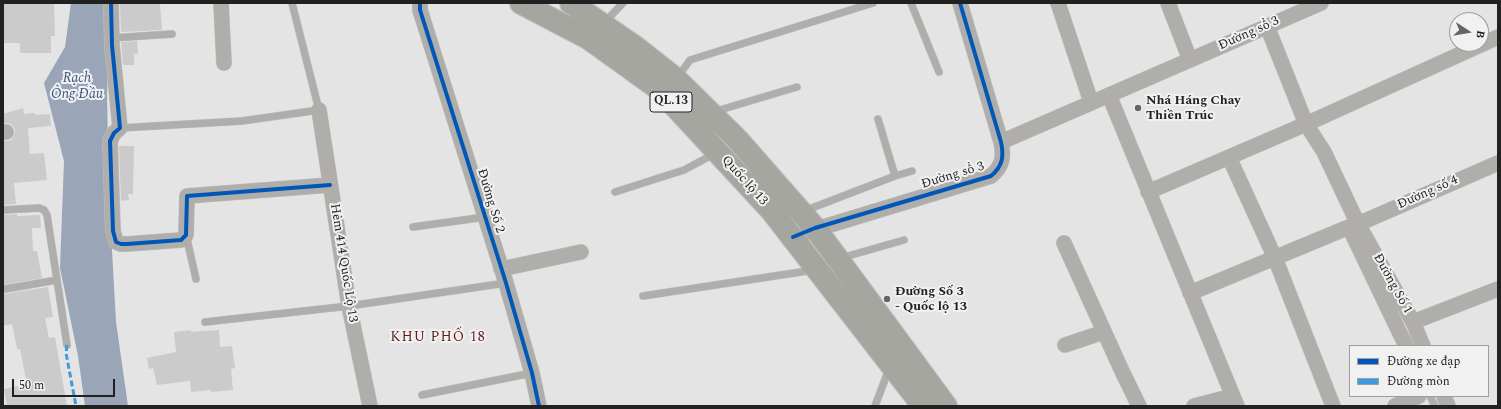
<!DOCTYPE html>
<html>
<head>
<meta charset="utf-8">
<style>
	body { margin:0 }
	#map { position:relative; width:1501px; height:409px; overflow:hidden; background:#e4e4e4; font-family:Spectral,serif }
	canvas { display:block }
	.frame { position:absolute; inset:0; border:4px solid #212121; pointer-events:none }
	.legend { position:absolute; left:1349px; top:345px; width:140px; height:52px; box-sizing:border-box; background:#f1f1f2; border:1px solid #9e9e9e; margin:0; padding:5px 7px; list-style:none; font-size:12px; color:#212121 }
	.legend li { display:flex; align-items:center; gap:8px; height:20px }
	.legend b { width:20px; border:1px solid #9e9e9e }
	.north { position:absolute; left:1449px; top:12px; width:40px; height:40px; box-sizing:border-box; background:#f1f1f2; border:1px solid #9e9e9e; border-radius:50%; rotate:102deg; font-size:11px; font-weight:700; line-height:16px; text-align:center; color:#212121 }
	.north::after { content:''; display:block; margin:auto; width:14px; height:18px; background:#656565; clip-path:polygon(50% 0,100% 100%,50% 72%,0 100%) }
	.scale { position:absolute; left:12px; top:379px; width:103px; height:18px; box-sizing:border-box; border:2px solid #212121; border-top:0; padding-left:5px; font-size:12px; line-height:14px; white-space:nowrap; color:#212121; -webkit-text-stroke:3px #f1f1f2; paint-order:stroke }
</style>
</head>
<body>
<div id="map">
<canvas width="1501" height="409"></canvas>
<div class="frame"></div>
<ul class="legend">
<li><b style="height:5px;background:#0057b8"></b>Đường xe đạp</li>
<li><b style="height:5px;background:#3c9be0"></b>Đường mòn</li>
</ul>
<div class="north">B</div>
<div class="scale">50 m</div>
</div>
<script>
const ctx = document.querySelector('canvas').getContext('2d');
ctx.lineJoin = 'round';
function fillPath(path, color) {
  ctx.fillStyle = color;
  ctx.fill(path, 'evenodd');
}
function trace(path, color, width, dash) {
  ctx.strokeStyle = color;
  ctx.lineWidth = width;
  ctx.lineCap = dash ? 'butt' : 'round';
  ctx.setLineDash(dash || []);
  ctx.stroke(path);
}
function write(font, color, halo, rows, align = 'center') {
  ctx.font = font + ' Spectral,serif';
  ctx.lineWidth = 4;
  ctx.setLineDash([]);
  ctx.textBaseline = 'middle';
  ctx.strokeStyle = halo;
  ctx.fillStyle = color;
  for (const [text, x, y, turn = 0] of rows) {
    ctx.save();
    ctx.translate(x, y);
    ctx.rotate((+turn || 0) * Math.PI / 180);
    ctx.textAlign = isNaN(turn) ? turn : align;
    if (halo) ctx.strokeText(text, 0, 0);
    ctx.fillText(text, 0, 0);
    ctx.restore();
  }
}
fillPath(new Path2D(`
	M71 3H110L111 20 107 94 109 197 116 322 128 406H85L78 356 60 268 64 161 44 83 65 47Z`), '#9aa5b8');
fillPath(new Path2D(`
	M3 3H54L55 36H51V53H20V43H3Z
	M120 3H160L162 30 121 32Z
	M137 41 138 54H134V65H123L121 42Z
	M23 108 24 114 35 113V115L50 114 51 126 28 128 30 154 44 153 47 180 14 183 16 204 3 205V141L11 140 15 132 14 128 11 124 3 123V114Z
	M119 146H134L133 194H128L129 200 121 201Z
	M17 214V216L40 215 41 228H32L33 251H37L42 278 3 285V215Z
	M48 287 53 317 45 318 49 338 55 337 67 406H7L4 389 27 384 20 349H17L12 324 3 326V294Z
	M191 330V332L219 330 220 347 232 346 235 368 231 369 233 390 211 392V390L191 392 190 381 157 385 153 368 149 369 147 358 176 352 174 332Z`), '#cbcbcb');
const service = new Path2D(`
	M911 3 939 72
	M604 23 623 3
	M112 38 172 34
	M677 78 690 60 873 3
	M713 112 797 87
	M878 119 895 176
	M120 128 242 121 319 110 292 3
	M615 192 684 170 716 153
	M3 210 39 208 44 210 47 215 67 345
	M804 211 895 176 912 171
	M413 227 485 217
	M186 235 196 279
	M841 258 904 240
	M5 289 57 280
	M643 296 814 270
	M205 322 349 306 506 283
	M422 395 532 373
	M1430 396 1435 406
	M875 406 889 369`);
const minor = new Path2D(`
	M111 3 112 45 120 128 114 133 110 141 113 231 116 242 121 244H127L181 240 186 235 187 196 330 185
	M221 3 224 63
	M420 3V10L506 283 532 373 539 406
	M1058 3 1091 102
	M1168 3 1190 60
	M1267 26 1306 124 1324 152 1358 224 1413 322 1423 346
	M1109 95 1237 406
	M319 110 349 306 370 406
	M3 132H6
	M1001 142 1321 3
	M1229 157 1275 258 1333 406
	M1148 192 1306 124 1498 37
	M1358 224 1498 163
	M807 232 991 176C1003 166 1004 156 1001 142L960 3
	M1064 243 1121 369 1139 406
	M501 269 581 252
	M1190 293 1349 227 1406 346
	M1413 322 1498 289
	M1065 345 1104 332
	M1444 396 1448 406
	M1194 406 1233 396
	M1395 406 1419 396`);
const trunk = new Path2D(`
	M521 3 588 38 659 89 771 210 923 406
	M571 3 634 46 676 79 737 139 815 228 946 406`);
trace(service, '#c1c1c1', 8);
trace(minor, '#c1c1c1', 16);
trace(trunk, '#c1c1c1', 24);
trace(service, '#b0aeab', 7);
trace(minor, '#b0aeab', 15);
trace(trunk, '#a6a6a0', 22);
trace(new Path2D(`
	M67 345 66 353 76 406`), '#3c9be0', 3, [6, 3]);
trace(new Path2D(`
	M111 3 112 45 120 128 114 133 110 141 113 231 116 242 121 244H127L181 240 186 235 187 196 330 185
	M420 3V10L506 283 532 373 539 406
	M793 237 815 228 991 176C1003 166 1004 156 1001 142L960 3`), '#0057b8', 4);
for (const [x, y, r, color] of [
	[1138,108,4,"#656565"],
	[887,299,4,"#656565"]
]) {
  const dot = new Path2D();
  dot.arc(x, y, r, 0, 2 * Math.PI);
  ctx.fillStyle = color;
  ctx.fill(dot);
  trace(dot, '#f1f1f2', 1.5);
}
for (const [x, y, w] of [
	[671,102,42]
]) {
  const box = new Path2D();
  box.roundRect(x - w / 2, y - 10, w, 20, 3);
  ctx.fillStyle = '#f1f1f2';
  ctx.fill(box);
  trace(box, '#212121', 1);
}
write('bold 12px', '#212121', null, [
	["QL.13",671,102]
]);
write('13px', '#212121', '#f1f1f2', [
	["Đường sổ 3",1249,34,-24],
	["Đường sổ 3",953,176,-17],
	["Quốc lộ 13",744,181,48],
	["Đường số 4",1428,193,-24],
	["Đường Số 2",490,201,73],
	["Hẻm 414 Quốc Lộ 13",343,263,81],
	["Đường Số 1",1392,284,61]
]);
write('bold 13px', '#212121', '#f1f1f2', [
	["Nhá Háng Chay",1146,101],
	["Thiền Trúc",1146,116],
	["Đường Số 3",895,292],
	["- Quốc lộ 13",895,307]
], 'left');
write('italic 14px', '#3b537c', '#f1f1f2', [
	["Rạch",77,79],
	["Ông Đầu",77,95]
]);
ctx.letterSpacing = '1px';
write('14px', '#621e17', '#f1f1f2', [
	["KHU PHỐ 18",438,338]
]);
ctx.letterSpacing = '0px';
</script>
</body>
</html>
